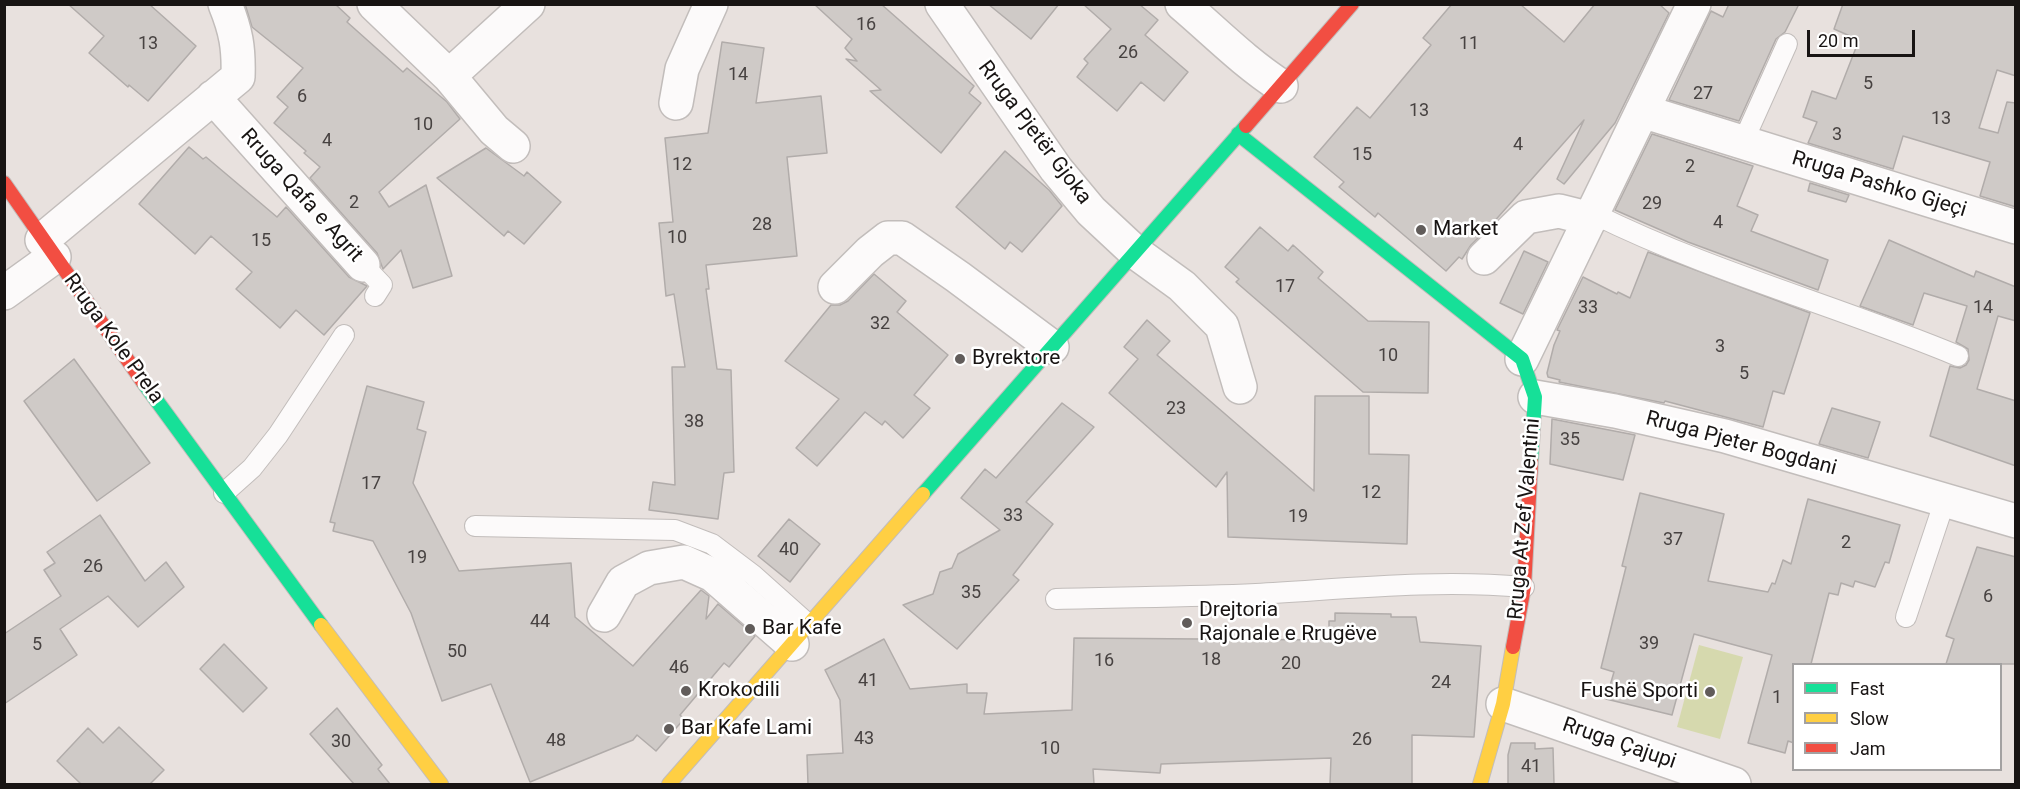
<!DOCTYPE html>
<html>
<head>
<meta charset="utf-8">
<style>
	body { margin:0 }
	#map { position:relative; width:2020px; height:789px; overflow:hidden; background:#e8e1de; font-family:Roboto,sans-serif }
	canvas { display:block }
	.frame { position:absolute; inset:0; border:6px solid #181413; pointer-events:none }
	.legend { position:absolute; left:1792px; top:663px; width:210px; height:108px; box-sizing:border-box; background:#fff; border:2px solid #a3a1a1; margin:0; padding:8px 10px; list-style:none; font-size:18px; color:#181413 }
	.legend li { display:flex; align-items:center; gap:12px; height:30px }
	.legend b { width:30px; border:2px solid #a3a1a1 }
	.scale { position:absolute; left:1807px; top:30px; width:108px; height:27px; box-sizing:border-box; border:3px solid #181413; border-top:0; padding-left:8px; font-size:18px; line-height:21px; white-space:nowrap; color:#181413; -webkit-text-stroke:4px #fff; paint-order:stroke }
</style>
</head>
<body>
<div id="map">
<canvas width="2020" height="789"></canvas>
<div class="frame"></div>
<ul class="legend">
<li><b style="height:8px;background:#16e098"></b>Fast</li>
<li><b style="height:8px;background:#ffcf43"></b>Slow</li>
<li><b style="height:8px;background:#f24e42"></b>Jam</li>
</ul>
<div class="scale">20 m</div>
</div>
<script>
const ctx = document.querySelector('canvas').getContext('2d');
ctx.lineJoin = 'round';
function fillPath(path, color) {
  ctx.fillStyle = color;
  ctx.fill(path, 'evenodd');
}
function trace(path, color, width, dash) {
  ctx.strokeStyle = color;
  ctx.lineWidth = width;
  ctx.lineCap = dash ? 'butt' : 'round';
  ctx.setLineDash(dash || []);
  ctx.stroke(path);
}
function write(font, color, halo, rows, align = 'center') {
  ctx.font = font + ' Roboto,sans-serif';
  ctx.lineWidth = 5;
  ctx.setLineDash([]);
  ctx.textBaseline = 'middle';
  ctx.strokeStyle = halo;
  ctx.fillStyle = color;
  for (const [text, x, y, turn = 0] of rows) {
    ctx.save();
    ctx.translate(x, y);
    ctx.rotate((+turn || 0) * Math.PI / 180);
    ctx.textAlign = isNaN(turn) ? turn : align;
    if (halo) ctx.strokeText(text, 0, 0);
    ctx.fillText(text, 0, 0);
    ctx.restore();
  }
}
fillPath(new Path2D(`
	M1699 645 1743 657 1720 739 1677 727Z`), '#d6d9ae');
const building = new Path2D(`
	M68 4H149L196 46 148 101 129 85 128 87 89 53 104 36Z
	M245 4H335L350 18 347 22 403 72 407 68 447 102 460 119 379 192 389 207 426 185 452 276 413 288 401 250 383 269 377 253 310 178 320 167 304 153 306 151 274 123 288 107 277 97 303 68 252 27Z
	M814 4H881L974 86 969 93 981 103 941 153 870 91 881 90 846 59 857 61 845 48 852 39Z
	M988 4H1059L1031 39Z
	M1083 4H1139L1158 20 1145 35 1188 72 1164 101 1141 82 1117 111 1077 77 1088 63 1084 59 1111 29Z
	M1452 4H1520L1564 42 1595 4H1659L1669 13 1615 123 1564 184 1557 179 1584 120 1492 224 1471 245 1462 259 1459 257 1446 271 1378 213 1375 217 1339 187 1344 182 1314 157 1357 107 1370 118 1431 45 1423 38Z
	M1729 4H1799L1785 32 1776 39 1739 121 1669 100 1711 11 1723 17Z
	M1843 4H2016V76L1997 70 1979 128 1998 133 2007 102 2016 103V207L1980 196 1990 162 1903 136 1893 169 1808 143 1817 122 1803 117 1812 91 1836 99 1859 40 1834 29Z
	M722 42 764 48 756 103 821 96 827 153 787 157 797 256 706 265 709 289H706L717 369 731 370 734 472 724 473 718 519 649 510 653 482 675 485 672 367H685L674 294 666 296 659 223 673 222 665 138 708 133Z
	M1652 134 1753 166 1737 206 1758 215 1751 231 1828 260 1818 290 1688 242 1615 210Z
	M189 147 203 159 206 157 277 217 286 207 349 277 367 286 324 335 296 310 280 328 236 289 252 272 211 236 195 254 139 204Z
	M486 148 524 176 527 172 561 202 524 244 508 231 504 236 437 178Z
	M1005 151 1049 190 1062 206 1022 252 1010 242 1005 249 956 207Z
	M1810 183 1849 195 1846 202 1808 191Z
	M1260 227 1288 251 1293 245 1323 272 1318 278 1368 321 1429 322 1428 393 1363 392 1236 282 1239 279 1225 267Z
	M1889 240 1974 277 1976 271 2016 287V321L1998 316 1977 389 2016 401V466L1930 436 1950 366 1960 368 1966 365 1969 360 1968 349 1956 342 1967 306 1924 293 1913 325 1860 306Z
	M1524 251 1548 262 1523 314 1500 303Z
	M1648 252 1810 313 1784 394 1773 391 1763 427 1665 401 1664 403 1559 382 1560 380 1548 377 1547 373 1554 345 1560 331 1557 330 1583 277 1617 294 1618 292 1630 298Z
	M874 274 906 301 897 312 948 355 914 395 930 408 903 438 885 421 882 425 865 412 817 466 796 448 839 399 785 361 831 305H840L848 301Z
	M1147 320 1170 341 1157 355 1314 491 1315 396H1369V454L1409 455 1407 544 1228 537 1227 472 1216 487 1109 393 1138 359 1124 347Z
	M74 359 150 463 97 501 24 401Z
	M367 386 424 402 417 429 426 432 413 483 459 571 571 563 575 617 633 666 701 590 709 596 706 619 718 604 755 636 729 667 724 663 680 715 684 719 656 751 637 735 633 740 530 782 491 684 442 701 411 613 373 541 333 531 335 523 330 522Z
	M1062 403 1094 427 1026 502 1053 524 1013 575 1019 580 957 649 903 605 933 594 940 572 952 568 958 554 1000 530 961 498 985 469 996 478Z
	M1832 408 1880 422 1868 458 1819 444Z
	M1552 419 1635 435 1623 480 1550 464Z
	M1640 493 1724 514 1708 581 1768 592 1772 583 1775 584 1783 560 1791 564 1808 499 1900 525 1889 563 1885 562 1875 587 1855 581 1853 587 1841 583 1838 595 1829 593 1811 664H1794V743L1788 741 1785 753 1748 743 1772 655 1694 634 1672 715 1606 699 1614 672 1601 668 1626 567 1622 566Z
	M100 515 145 581 166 562 184 587 138 627 108 596 60 629 77 655 4 704V634L61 596 44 570 55 563 47 552Z
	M789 519 820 544 790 582 758 556Z
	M1977 547 2016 557V664H1946L1954 639 1946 636Z
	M1335 613 1391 614V617H1416L1420 642 1481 646 1474 737 1412 735V784H1330L1331 758 1161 764 1160 773 1093 769 1094 784H808L807 755 843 753 840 700 825 670 884 639 910 689 967 684V693H987L984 714 1072 710 1074 638 1329 640V621H1335Z
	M224 644 267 688 243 712 200 669Z
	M337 708 382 765 378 769 390 784H354L310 734Z
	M119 727 164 770 150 784H81L57 761 88 728 103 743Z
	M1511 743H1535V749L1553 748 1554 784H1508V755Z`);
fillPath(building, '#cfcac7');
trace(building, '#b1acaa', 1.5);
const lane = new Path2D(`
	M1743 142 1787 44
	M1594 214C1711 272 1838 306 1958 356
	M363 265 382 285 375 296
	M224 493 252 468 278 435 344 335
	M475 526 675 530 712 544 753 575 809 625
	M1056 599C1123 597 1190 597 1256 594 1346 589 1435 579 1524 587
	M1906 617 1945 500`);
const street = new Path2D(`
	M374 4 449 76 494 130 513 146
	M942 4 1056 169 1091 211 1135 252 1182 286 1222 326 1240 387
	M1182 4C1215 32 1244 62 1281 86
	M449 76 528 4
	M213 97 363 265
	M676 103 682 69 711 4
	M1642 111 2016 227
	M42 240 238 77C239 48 236 31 225 4
	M1484 258 1526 217 1559 211 1591 219
	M835 287 870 252 888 238H902L958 277 1052 347
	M4 293 54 257
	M1522 359 1694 4
	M1535 397 1615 411 1725 436 2016 521
	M604 615 623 582 649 568 684 562 713 575 792 644
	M1503 704 1734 784`);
const fast = new Path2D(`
	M1238 134 1522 359 1535 397 1531 461
	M143 382 321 625
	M923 494 1246 126`);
const slow = new Path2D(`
	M321 625 441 784
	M669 784 923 494
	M1480 784 1503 704 1513 647`);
const jam = new Path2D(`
	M1246 126 1352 4
	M4 183 143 382
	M1513 647 1524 587 1531 461`);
trace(lane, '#c2bdbb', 22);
trace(street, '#c2bdbb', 36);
trace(fast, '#c2bdbb', 16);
trace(slow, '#c2bdbb', 16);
trace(jam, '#c2bdbb', 16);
trace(lane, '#fcfafa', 20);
trace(street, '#fcfafa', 33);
trace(fast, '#16e098', 14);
trace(slow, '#ffcf43', 14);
trace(jam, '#f24e42', 14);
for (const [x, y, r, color] of [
	[1421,230,6,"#615c5a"],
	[960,359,6,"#615c5a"],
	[1187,623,6,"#615c5a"],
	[750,629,6,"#615c5a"],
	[686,691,6,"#615c5a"],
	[1710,692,6,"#615c5a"],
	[669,729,6,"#615c5a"]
]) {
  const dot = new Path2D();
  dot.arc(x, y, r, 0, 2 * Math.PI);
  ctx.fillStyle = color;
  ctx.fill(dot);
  trace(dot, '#fff', 2);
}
write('18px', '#474241', null, [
	["16",866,25],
	["13",148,44],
	["11",1469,44],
	["26",1128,53],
	["14",738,75],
	["5",1868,84],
	["27",1703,94],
	["6",302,97],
	["13",1419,111],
	["13",1941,119],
	["10",423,125],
	["3",1837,135],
	["4",327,141],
	["4",1518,145],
	["15",1362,155],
	["12",682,165],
	["2",1690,167],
	["2",354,203],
	["29",1652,204],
	["4",1718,223],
	["28",762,225],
	["10",677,238],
	["15",261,241],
	["17",1285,287],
	["33",1588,308],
	["14",1983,308],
	["32",880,324],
	["3",1720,347],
	["10",1388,356],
	["5",1744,374],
	["23",1176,409],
	["38",694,422],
	["35",1570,440],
	["17",371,484],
	["12",1371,493],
	["33",1013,516],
	["19",1298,517],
	["37",1673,540],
	["2",1846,543],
	["40",789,550],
	["19",417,558],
	["26",93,567],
	["35",971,593],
	["6",1988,597],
	["44",540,622],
	["39",1649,644],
	["5",37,645],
	["50",457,652],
	["18",1211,660],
	["16",1104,661],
	["20",1291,664],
	["46",679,668],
	["41",868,681],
	["24",1441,683],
	["1",1777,698],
	["43",864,739],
	["26",1362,740],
	["48",556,741],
	["30",341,742],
	["10",1050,749],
	["41",1531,767]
]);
write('21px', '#181413', '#fff', [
	["Rruga Pjetër Gjoka",1034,133,53],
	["Rruga Pashko Gjeçi",1879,185,17],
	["Rruga Qafa e Agrit",301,196,48],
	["Rruga Kole Prela",113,339,54],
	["Rruga Pjeter Bogdani",1741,444,15],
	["Rruga At Zef Valentini",1525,519,-85],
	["Rruga Çajupi",1619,744,19]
]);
write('21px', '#181413', '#fff', [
	["Market",1433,230],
	["Byrektore",972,359],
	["Drejtoria",1199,611],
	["Rajonale e Rrugëve",1199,635],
	["Bar Kafe",762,629],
	["Krokodili",698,691],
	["Fushë Sporti",1698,692,"right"],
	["Bar Kafe Lami",681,729]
], 'left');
</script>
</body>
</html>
